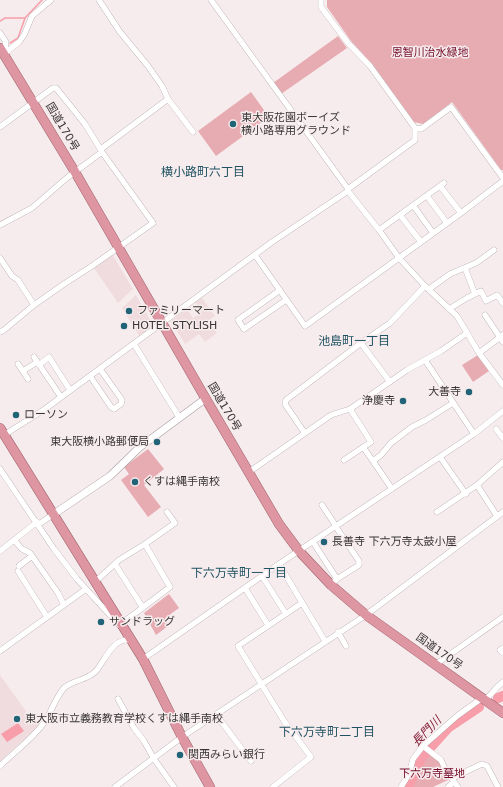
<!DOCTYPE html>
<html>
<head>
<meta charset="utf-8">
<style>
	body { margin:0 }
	canvas { display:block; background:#f7eced }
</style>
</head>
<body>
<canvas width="503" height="787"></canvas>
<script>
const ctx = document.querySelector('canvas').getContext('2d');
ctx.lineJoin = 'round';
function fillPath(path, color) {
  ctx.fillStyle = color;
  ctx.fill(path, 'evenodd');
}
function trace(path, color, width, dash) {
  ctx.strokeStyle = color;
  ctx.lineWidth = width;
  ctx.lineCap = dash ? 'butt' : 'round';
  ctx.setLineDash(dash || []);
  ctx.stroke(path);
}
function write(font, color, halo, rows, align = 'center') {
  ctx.font = font + ' "DejaVu Sans","Noto Sans JP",sans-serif';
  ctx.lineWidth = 3;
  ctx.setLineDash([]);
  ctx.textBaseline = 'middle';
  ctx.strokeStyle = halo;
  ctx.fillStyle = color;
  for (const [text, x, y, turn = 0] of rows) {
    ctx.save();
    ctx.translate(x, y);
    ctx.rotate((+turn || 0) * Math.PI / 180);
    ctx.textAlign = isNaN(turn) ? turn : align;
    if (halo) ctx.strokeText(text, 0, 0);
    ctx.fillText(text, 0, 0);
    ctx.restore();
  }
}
fillPath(new Path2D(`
	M112 254 133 289 118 303 94 268Z
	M136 295 154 327 140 337 122 308Z
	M202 298 215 316 208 321 217 333 205 342 199 334 185 344 171 321 187 309 193 318 202 312 195 302Z
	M0 675 28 714 40 725 0 761Z`), '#f0dcde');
fillPath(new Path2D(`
	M327 0H503V170H501L452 102 423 124 414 122 373 65 351 41 327 7Z
	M338 36 347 48 281 94 273 83Z
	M251 92 269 117 216 156 198 131Z
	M478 355 489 371 473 382 462 365Z
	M148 449 164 469 144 485 161 507 148 517 121 480 129 474 124 467Z
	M169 594 179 608 165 618 168 626 156 635 144 613Z
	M428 752 438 760 450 779 433 787H413L425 756Z`), '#e7abb2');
fillPath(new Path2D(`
	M18 723 24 731 7 742 1 734Z`), '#f79eaa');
trace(new Path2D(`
	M0 21 5 18H25
	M10 43 18 38 25 18 42 0`), '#f79eaa', 1.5);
trace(new Path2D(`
	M498 698 503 696
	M408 787 421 758 449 727 479 707`), '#f79eaa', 10);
const minor = new Path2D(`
	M99 0 120 32 148 66 162 86 168 99 193 132
	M211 0 348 189V191L379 230 399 258 425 286 457 316 479 353 503 385
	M321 0V7L348 43 370 66 415 128V140L348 189
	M0 33 6 42 4 54
	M4 54 19 42 24 35 32 16 51 0
	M0 127 53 88H56L85 124 102 152 153 223 92 266 64 284 34 305 4 330 0 332
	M415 128 421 129 451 107 503 178
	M101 149 168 99
	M440 186 461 213
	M427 196 447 223
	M413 205 433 233
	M400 215 421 242
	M0 225 32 208 68 177 102 152
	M379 230 444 183
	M255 255 305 326 461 213 503 181
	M0 258 12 276 18 280 34 305
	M465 268 475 294
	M429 289 450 274 476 263 494 250
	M280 290 238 320 244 329 286 300
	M449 309 467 298 481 291 486 301 497 295 503 303
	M485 315 503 342
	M361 343 390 382
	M134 344 179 417
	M479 353 503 335
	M34 357 61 397
	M425 360 474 434
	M18 364 28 379
	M39 365 49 357 70 390
	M23 371 37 362
	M90 376 111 407 114 409 121 404 122 400 100 369
	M496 429 503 438
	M304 432 285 404 286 400 361 343 390 323 425 286
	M4 435 45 409 272 242 348 191
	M363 447 373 461
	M440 457 466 494
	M344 460 371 442 350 409
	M0 469 54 549 77 579 119 625
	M249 472 331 415 350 409 407 370 441 351 467 333
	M477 485 497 516
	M392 489 373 461 381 455 391 443 412 427 426 420 453 403
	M322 505 336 526
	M437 512 477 485 503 462
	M39 524 54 514
	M14 540 22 549 30 553 58 593 64 605
	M313 542 337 579
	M0 551 37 522
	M115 564 143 608
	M279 564 325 641
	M19 566 32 556
	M18 571 47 617
	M262 576 286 614
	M95 582 119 560 145 544
	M331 585 337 579 359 565V561L336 527
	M245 588 268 625
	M121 624 170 587 145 544 175 523 167 512
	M338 632 346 646
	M503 648 500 650 503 653
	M0 651 86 589
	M143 659 279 564 474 434 503 411
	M435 665 503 617
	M118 699 134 728 144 741 154 759 174 787
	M485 700C492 694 496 687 503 682
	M217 716 251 761
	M423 746 441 760 445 769 458 787
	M0 766C15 751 34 738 46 720 52 710 56 697 64 688 73 680 88 680 96 671 106 659 112 638 131 640
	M452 778 482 764 487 766 498 787
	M115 787 182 737 366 615 503 512
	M273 787 311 757 284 721 238 646 302 603
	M401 787 409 774 413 759 423 746 457 716 482 698
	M448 787 454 782`);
const tertiary = new Path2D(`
	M54 514 110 476 140 447 205 399`);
const trunk = new Path2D(`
	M0 48 75 172 203 394 279 524 299 551 331 585 366 615 503 713
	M0 428 143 659 182 737 210 787`);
trace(minor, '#a69c9d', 6);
trace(tertiary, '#a69c9d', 8);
trace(trunk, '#9f646d', 10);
trace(minor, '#fff', 5.5);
trace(tertiary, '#fff', 7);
trace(trunk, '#de96a2', 9);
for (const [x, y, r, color] of [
	[233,124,4,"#216377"],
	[129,311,4,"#216377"],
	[124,326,4,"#216377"],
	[469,392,4,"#216377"],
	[403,401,4,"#216377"],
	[16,415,4,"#216377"],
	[157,442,4,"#216377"],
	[135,482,4,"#216377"],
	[324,542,4,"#216377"],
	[101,622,4,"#216377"],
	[17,719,4,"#216377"],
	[180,755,4,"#216377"]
]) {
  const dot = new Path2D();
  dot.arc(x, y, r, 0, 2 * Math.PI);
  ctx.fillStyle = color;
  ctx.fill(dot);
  trace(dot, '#f7eced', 1.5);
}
write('11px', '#750d2d', '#f7eced', [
	["恩智川治水緑地",430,53],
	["下六万寺墓地",432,774]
]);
write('11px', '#3a3636', '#f7eced', [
	["東大阪花園ボーイズ",241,118],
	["横小路専用グラウンド",241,131],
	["ファミリーマート",137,311],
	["HOTEL STYLISH",132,326],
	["大善寺",461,392,"right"],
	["浄慶寺",395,401,"right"],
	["ローソン",24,415],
	["東大阪横小路郵便局",149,442,"right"],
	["くすは縄手南校",143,482],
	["長善寺 下六万寺太鼓小屋",332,542],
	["サンドラッグ",109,622],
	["東大阪市立義務教育学校くすは縄手南校",25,719],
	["関西みらい銀行",188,755]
], 'left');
write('11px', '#3a3636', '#f7eced', [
	["国道170号",62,127,59],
	["国道170号",224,407,59],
	["国道170号",439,652,35]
]);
write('12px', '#1e5262', '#f7eced', [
	["横小路町六丁目",203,173],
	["池島町一丁目",354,342],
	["下六万寺町一丁目",239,574],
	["下六万寺町二丁目",327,733]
]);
write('italic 12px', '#86213a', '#f7eced', [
	["長門川",427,732,-46]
]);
</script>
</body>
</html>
